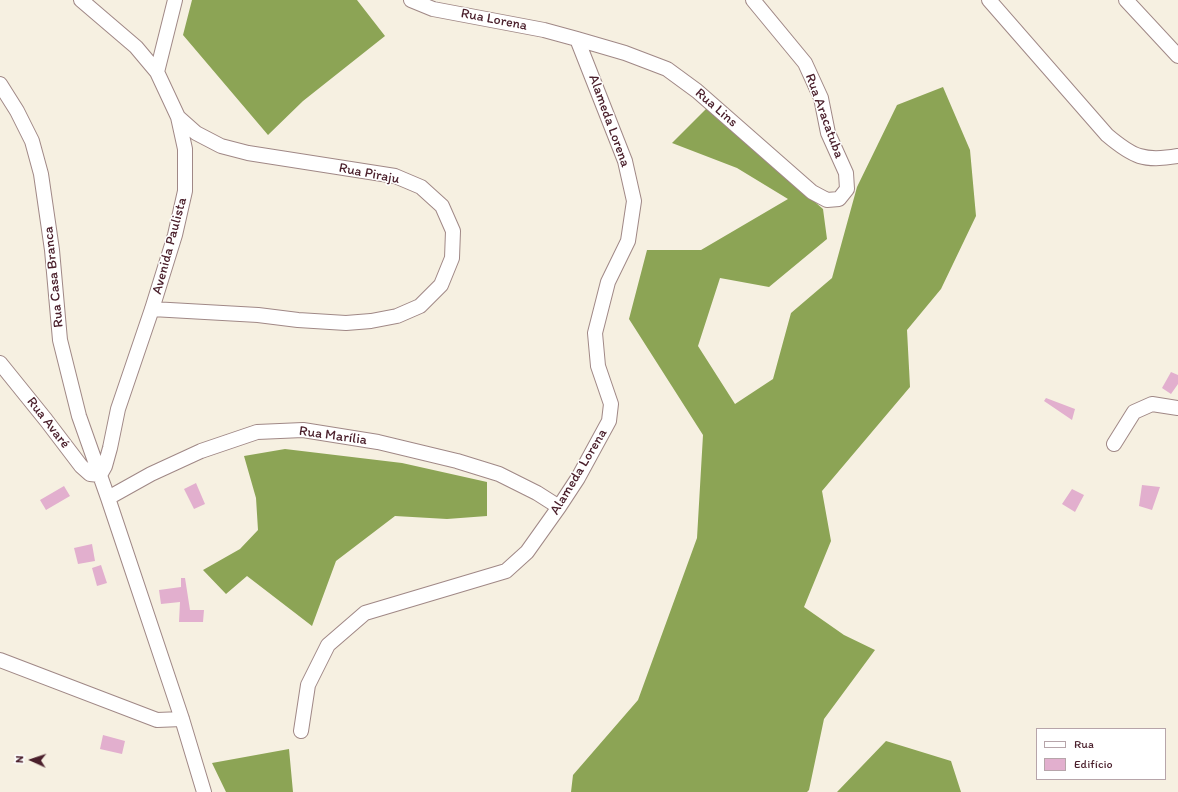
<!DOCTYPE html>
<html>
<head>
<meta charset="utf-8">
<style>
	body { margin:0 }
	#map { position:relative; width:1178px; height:792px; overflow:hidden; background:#f6f0e1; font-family:Itim,sans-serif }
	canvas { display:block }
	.legend { position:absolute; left:1036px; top:728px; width:130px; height:52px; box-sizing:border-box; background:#fff; border:1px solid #b7a5aa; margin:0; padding:5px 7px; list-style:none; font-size:12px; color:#4a1f2b }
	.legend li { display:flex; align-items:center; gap:8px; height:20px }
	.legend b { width:20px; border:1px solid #b7a5aa }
	.north { position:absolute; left:12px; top:740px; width:40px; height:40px; -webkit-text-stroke:3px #fff; paint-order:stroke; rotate:273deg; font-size:11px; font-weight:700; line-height:16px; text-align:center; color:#4a1f2b }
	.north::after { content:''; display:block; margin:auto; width:14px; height:18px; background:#4a1f2b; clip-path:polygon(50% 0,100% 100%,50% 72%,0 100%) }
</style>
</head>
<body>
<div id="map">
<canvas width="1178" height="792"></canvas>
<ul class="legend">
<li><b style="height:5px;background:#fff"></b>Rua</li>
<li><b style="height:11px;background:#e2afce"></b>Edifício</li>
</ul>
<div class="north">N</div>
</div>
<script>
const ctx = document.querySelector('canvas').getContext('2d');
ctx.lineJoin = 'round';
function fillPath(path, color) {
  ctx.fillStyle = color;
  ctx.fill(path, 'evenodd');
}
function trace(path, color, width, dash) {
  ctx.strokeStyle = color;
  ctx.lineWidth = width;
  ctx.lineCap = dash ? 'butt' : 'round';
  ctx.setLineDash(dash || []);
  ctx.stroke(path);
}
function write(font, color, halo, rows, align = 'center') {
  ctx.font = font + ' Itim,sans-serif';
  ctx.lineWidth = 3;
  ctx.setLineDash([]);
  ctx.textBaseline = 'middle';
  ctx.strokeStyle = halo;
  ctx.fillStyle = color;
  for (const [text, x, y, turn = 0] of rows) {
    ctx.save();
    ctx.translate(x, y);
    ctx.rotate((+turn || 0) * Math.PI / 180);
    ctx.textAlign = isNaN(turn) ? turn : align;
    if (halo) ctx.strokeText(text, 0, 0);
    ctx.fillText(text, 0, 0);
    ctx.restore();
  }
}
fillPath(new Path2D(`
	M192 0H357L385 36 303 101 268 135 183 35Z
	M943 87 970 150 976 216 941 289 907 330 910 387 822 491 831 541 804 607 844 635 875 650 824 719 809 790 807 792H571L573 775 638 700 697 538 703 435 629 319 647 250H701L788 199 737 168 672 143 707 108 823 209 827 239 769 287 720 278 698 346 735 404 773 379 791 313 832 278 857 187 897 105Z
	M285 449 402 463 487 482V516L447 519 395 516 336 561 312 626 247 576 226 594 203 570 240 549 258 530 256 498 244 456Z
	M886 741 951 761 961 792H837Z
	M289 749 293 792H226L212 763Z`), '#8ca455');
fillPath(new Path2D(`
	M1171 372 1178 375V384L1171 394 1162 388Z
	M1046 398 1075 409 1072 420 1044 401Z
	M196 483 205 504 194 509 184 489Z
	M1142 485 1160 487 1152 510 1139 506Z
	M64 486 70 496 46 510 40 500Z
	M1072 489 1084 495 1075 512 1062 504Z
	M92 544 95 561 78 564 74 548Z
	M101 565 107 583 97 586 92 568Z
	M181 578H185L190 610H204L203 622H179L180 602 161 604 159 590 181 587Z
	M103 735 125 741 122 754 100 749Z`), '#e2afce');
const minor = new Path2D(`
	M81 0 136 47 157 72 178 117 185 149V191L175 235 152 309 118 409 110 448 105 466 100 475
	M411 0 433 9 544 30 577 39 625 53 667 69 697 91 812 192 827 200 839 199 847 189 846 173 828 133 821 98 805 63 753 0
	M989 0 1107 135C1133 157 1144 162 1178 156
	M1126 0 1178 56
	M157 72 175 0
	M0 84 17 111 32 141 41 174 52 250 60 340 79 416 108 498 182 719 204 792
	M152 309 258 315 298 320 346 323 371 321 397 316 420 306 441 285 452 258 453 231 442 206 421 187 395 176 248 153 221 146 196 133 178 117
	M0 363 46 420 81 466 90 474 100 475
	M1114 444 1134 412 1152 404 1178 408
	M108 498 151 474 201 451 257 432 303 430 378 442 457 461 499 474 537 493 559 507
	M0 660 157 720 182 719
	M301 731 308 685 328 645 365 613 506 571 527 552 559 507 578 478 609 421 611 404 598 366 595 333 608 282 628 241 634 201 625 161 577 39`);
trace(minor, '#a08886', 16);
trace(minor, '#fff', 14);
write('14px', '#4a1f2b', '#fff', [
	["Rua Lorena",494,20,11],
	["Rua Lins",716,108,41],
	["Rua Aracatuba",824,116,70],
	["Alameda Lorena",609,121,70],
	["Rua Piraju",369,174,11],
	["Avenida Paulista",170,246,-75],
	["Rua Casa Branca",54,277,-96],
	["Rua Avaré",48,423,52],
	["Rua Marília",333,436,8],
	["Alameda Lorena",579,472,-59]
]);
</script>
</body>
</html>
